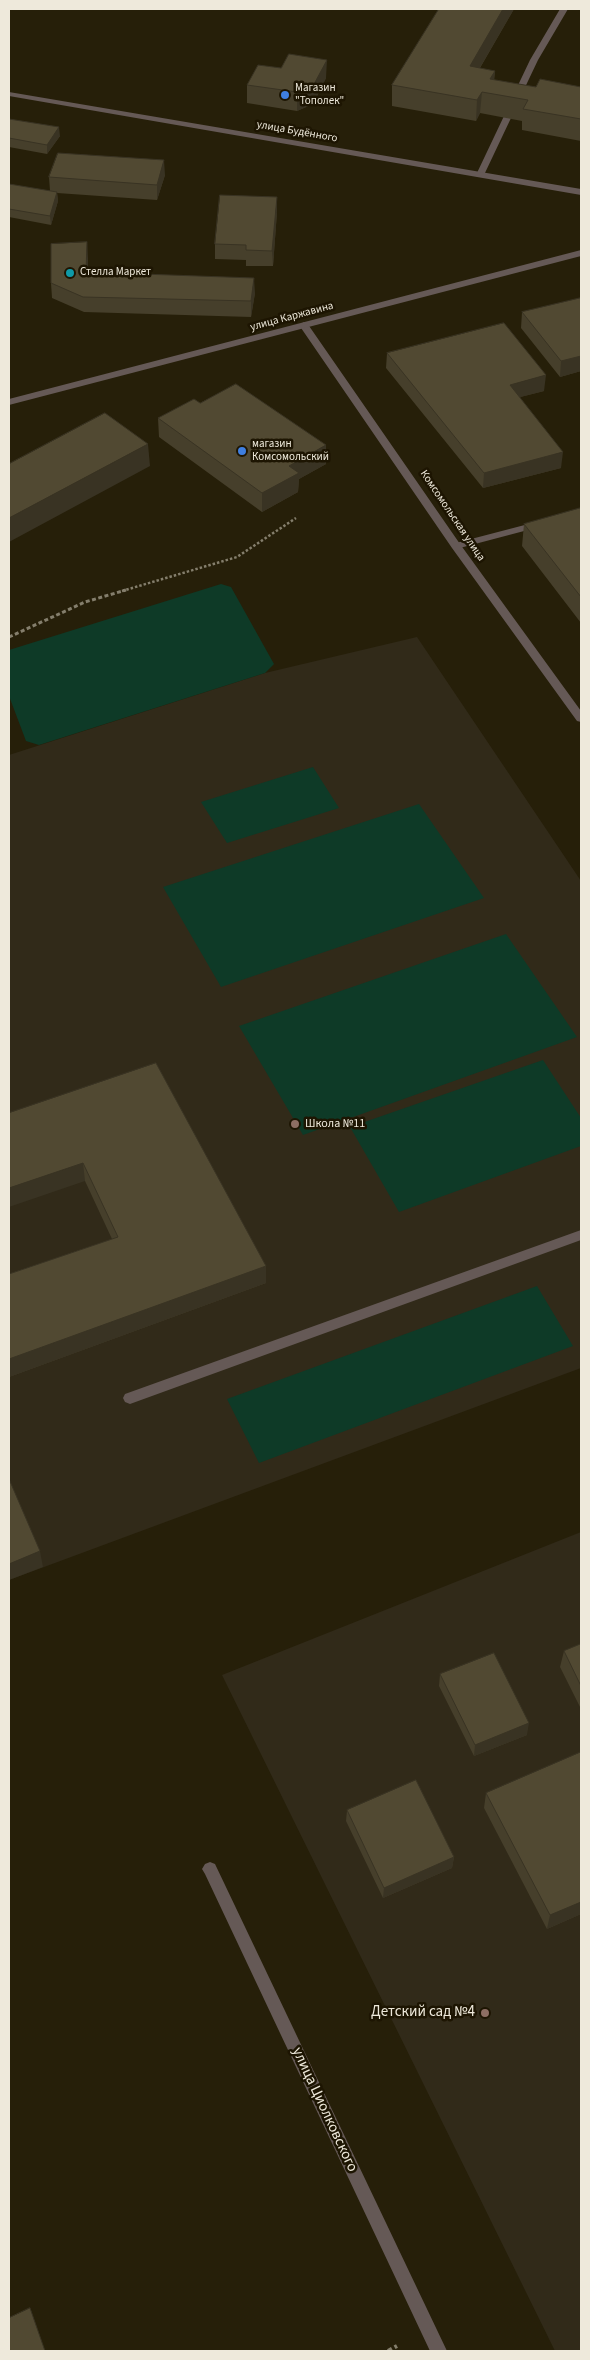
<!DOCTYPE html>
<html>
<head>
<meta charset="utf-8">
<style>
	body { margin:0 }
	#map { position:relative; width:590px; height:2360px; overflow:hidden; background:#261f09; font-family:"Source Sans 3",sans-serif }
	canvas { display:block }
	.frame { position:absolute; inset:0; border:10px solid #eee9db; pointer-events:none }
</style>
</head>
<body>
<div id="map">
<canvas width="590" height="2360"></canvas>
<div class="frame"></div>
</div>
<script>
const ctx = document.querySelector('canvas').getContext('2d');
ctx.lineJoin = 'round';
function fillPath(path, color) {
  ctx.fillStyle = color;
  ctx.fill(path, 'evenodd');
}
function trace(path, color, width, dash) {
  ctx.strokeStyle = color;
  ctx.lineWidth = width;
  ctx.lineCap = dash ? 'butt' : 'round';
  ctx.setLineDash(dash || []);
  ctx.stroke(path);
}
function write(font, color, halo, rows, align = 'center') {
  ctx.font = font + ' "Source Sans 3",sans-serif';
  ctx.lineWidth = 5;
  ctx.setLineDash([]);
  ctx.textBaseline = 'middle';
  ctx.strokeStyle = halo;
  ctx.fillStyle = color;
  for (const [text, x, y, turn = 0] of rows) {
    ctx.save();
    ctx.translate(x, y);
    ctx.rotate((+turn || 0) * Math.PI / 180);
    ctx.textAlign = isNaN(turn) ? turn : align;
    if (halo) ctx.strokeText(text, 0, 0);
    ctx.fillText(text, 0, 0);
    ctx.restore();
  }
}
fillPath(new Path2D(`
	M417 637 581 881V1368L9 1580V755L265 673Z
	M581 1532V2351H555L222 1675Z`), '#312a19');
fillPath(new Path2D(`
	M221 584 231 587 274 664 265 673 39 745 26 741 9 696V650Z
	M313 767 339 808 227 843 201 802Z
	M419 804 484 898 221 987 163 887Z
	M506 934 577 1037 303 1135 239 1026Z
	M543 1060 581 1118V1146L399 1212 350 1127Z
	M537 1286 573 1346 259 1463 227 1399Z`), '#0e3a27');
trace(new Path2D(`
	M122 591 237 557 296 518`), '#847e6c', 2.5, [2.5, 2]);
trace(new Path2D(`
	M9 637 85 602 126 590`), '#847e6c', 3, [4, 2.5]);
trace(new Path2D(`
	M388 2351 397 2346`), '#847e6c', 4, [4.5, 3]);
fillPath(new Path2D(`
	M560 9H568L538 60 519 100 512 102 511 100 530 60Z
	M504 116 511 118 484 175 477 177 476 175Z
	M540 521 545 524 543 526 456 549 451 546 452 544Z
	M581 1230V1240L130 1404 125 1402 123 1398 125 1394Z`), '#655956');
fillPath(new Path2D(`
	M9 92 581 189V195L9 96Z
	M304 322 307 323 460 544 581 711V722L577 721 452 548 299 325Z
	M210 1862 215 1864 447 2351H430L205 1874 202 1869 205 1864Z`), '#655956');
fillPath(new Path2D(`
	M581 250V256L9 405V399Z`), '#655956');
fillPath(new Path2D(`
	M439 9H514L480 68 495 71 494 80 536 87H581V141L522 130V121L480 113 476 121 392 106V85Z
	M326 78 313 104 297 111 247 103V85Z
	M9 119 60 136 47 154 9 147Z
	M165 175 157 200 57 193 58 201 51 225 9 217V184L50 191 49 177Z
	M277 212 273 266H246V260L215 259V244Z
	M88 258V272L255 293 251 317 84 312 52 298 51 283Z
	M581 298V371L560 377 521 328 522 312Z
	M387 353 544 391 520 397 561 468 483 488 386 368Z
	M200 403 326 464 299 479 298 492 262 512 159 437 158 418Z
	M581 508V623L522 546 524 524Z
	M9 1113 266 1266V1283L9 1377V1274L112 1239 85 1181Z
	M581 1644V1709L560 1667 564 1651Z
	M440 1674 527 1735 474 1756 439 1686Z
	M486 1793 581 1914 547 1929 484 1808Z
	M347 1810 454 1857 452 1868 383 1898 346 1821Z`), '#463f2b');
fillPath(new Path2D(`
	M503 9H514L468 88 470 66Z
	M327 60 326 78 313 104 297 111V92Z
	M495 71 493 92 490 79Z
	M482 92 480 113 476 121 477 100Z
	M59 127 60 136 47 154V145Z
	M164 160 165 175 157 200V185Z
	M57 192 58 201 51 225 50 216Z
	M277 197V212L273 266 272 251Z
	M87 242 88 258V287L86 272Z
	M254 278 255 293 251 317V301Z
	M581 356V371L560 377 561 361Z
	M546 375 544 391 509 400 510 385Z
	M148 444 150 466 9 542V518Z
	M326 445V464L299 479 298 492 262 512V493L289 466Z
	M563 452 561 468 483 488 484 473Z
	M83 1163 85 1181 9 1207V1188Z
	M266 1266V1283L9 1377V1359Z
	M40 1551 43 1567 9 1580V1564Z
	M529 1723 527 1735 474 1756 475 1745Z
	M454 1857 452 1868 383 1898 384 1888Z
	M581 1902V1914L547 1929 550 1915Z`), '#393323');
const building = new Path2D(`
	M439 9H503L470 66 495 71 490 79 536 87 540 79 581 87V119L523 109 528 100 482 92 477 100 392 85Z
	M289 54 327 60 313 86 297 92 247 85 258 65 281 68Z
	M9 119 59 127 47 145 9 138Z
	M58 153 164 160 157 185 49 177Z
	M9 184 57 192 50 216 9 209Z
	M220 195 277 197 272 251 246 250V245L215 244Z
	M87 242 86 272 254 278 251 301 83 297 51 283V244Z
	M581 298V356L561 361 522 312Z
	M504 323 546 375 510 385 563 452 484 473 387 353Z
	M236 384 326 445 289 466 299 473 262 493 158 418 194 399 200 403Z
	M105 413 148 444 9 518V464Z
	M581 508V597L524 524Z
	M156 1063 266 1266 9 1359V1274L118 1237 83 1163 9 1188V1113Z
	M9 1479 40 1551 9 1564Z
	M581 1644V1686L564 1651Z
	M494 1653 529 1723 475 1745 440 1674Z
	M581 1752V1902L550 1915 486 1793Z
	M416 1780 454 1857 384 1888 347 1810Z
	M30 2308 45 2351H9V2318Z`);
fillPath(building, '#514932');
trace(building, '#393323', 1);
for (const [x, y, r, color] of [
	[285,95,5,"#3f7fe0"],
	[70,273,5,"#0f9aa8"],
	[242,451,5,"#3f7fe0"],
	[295,1124,5,"#8d6e63"],
	[485,2013,5,"#8d6e63"]
]) {
  const dot = new Path2D();
  dot.arc(x, y, r, 0, 2 * Math.PI);
  ctx.fillStyle = color;
  ctx.fill(dot);
  trace(dot, '#1d1502', 2);
}
write('11px', '#eee9db', '#1d1502', [
	["Магазин",295,89],
	["\"Тополек\"",295,102],
	["Стелла Маркет",80,273],
	["магазин",252,445],
	["Комсомольский",252,458]
], 'left');
write('11px', '#eee9db', '#1d1502', [
	["улица Будённого",297,132,10],
	["улица Каржавина",292,317,-15],
	["Комсомольская улица",452,516,56]
]);
write('12px', '#eee9db', '#1d1502', [
	["Школа №11",305,1124]
], 'left');
write('15px', '#eee9db', '#1d1502', [
	["Детский сад №4",475,2013]
], 'right');
write('15px', '#eee9db', '#1d1502', [
	["улица Циолковского",324,2110,65]
]);
</script>
</body>
</html>
